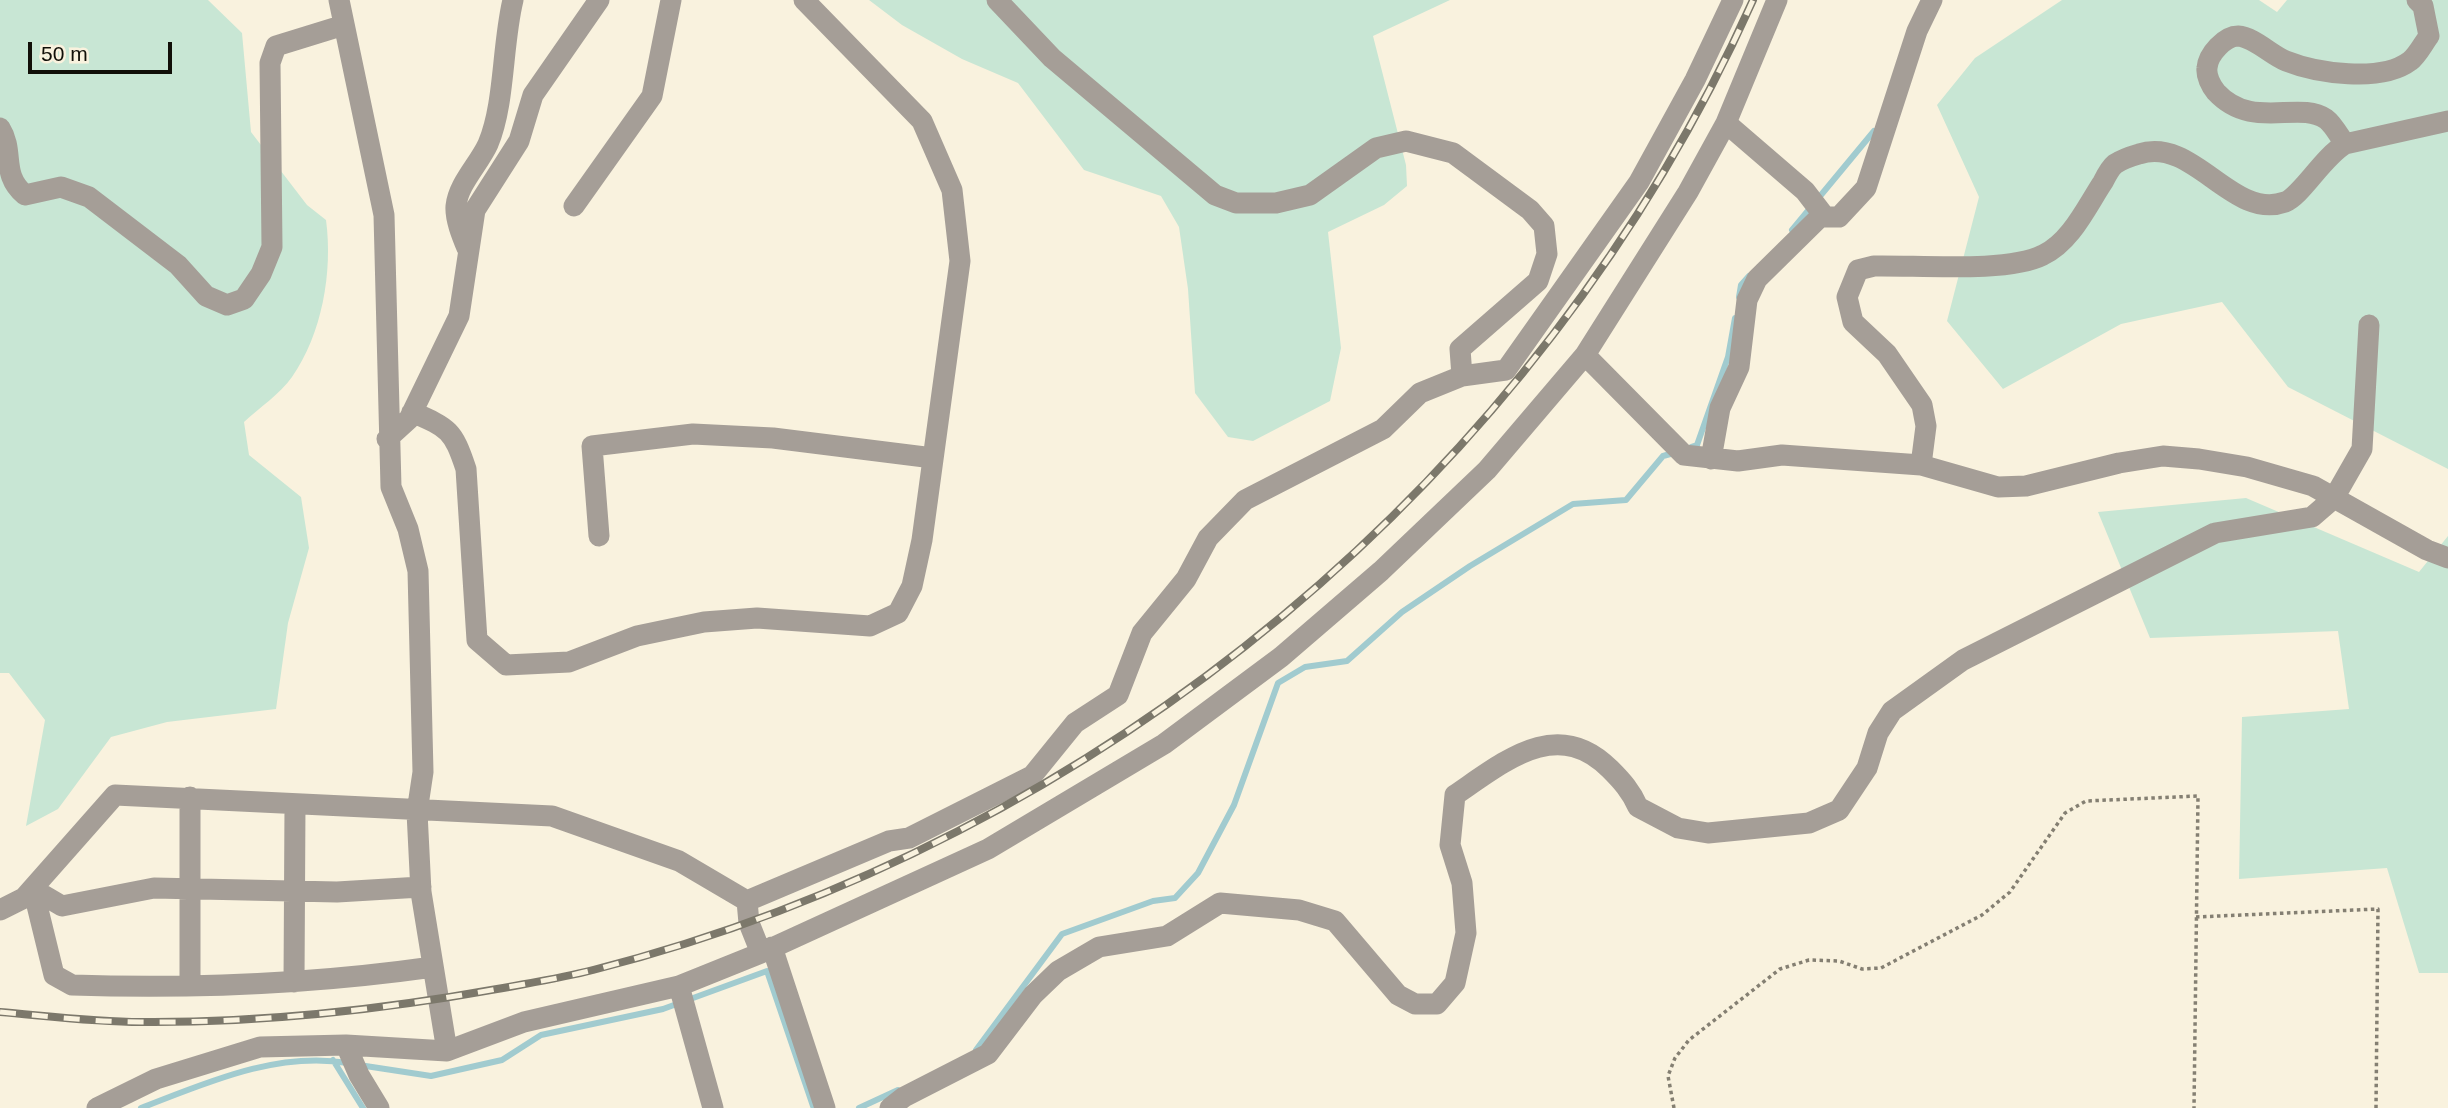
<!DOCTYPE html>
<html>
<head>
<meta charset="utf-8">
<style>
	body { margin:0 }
	#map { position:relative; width:2448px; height:1108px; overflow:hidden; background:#f9f2de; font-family:Helvetica,sans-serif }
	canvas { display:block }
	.scale { position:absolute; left:28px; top:42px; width:144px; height:32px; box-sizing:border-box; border:4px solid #110f08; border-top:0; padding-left:9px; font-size:21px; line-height:24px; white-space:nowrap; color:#110f08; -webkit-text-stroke:5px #f9f2de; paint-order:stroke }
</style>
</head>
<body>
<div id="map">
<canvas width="2448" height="1108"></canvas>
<div class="scale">50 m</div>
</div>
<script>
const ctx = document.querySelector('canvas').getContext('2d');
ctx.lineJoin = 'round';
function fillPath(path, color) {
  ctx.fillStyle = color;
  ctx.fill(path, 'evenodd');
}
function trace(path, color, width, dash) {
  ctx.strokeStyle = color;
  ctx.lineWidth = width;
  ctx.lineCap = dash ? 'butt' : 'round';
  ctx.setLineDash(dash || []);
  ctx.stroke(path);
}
fillPath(new Path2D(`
	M0 0H208L242 33 251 132 307 205 326 220C333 272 322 334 292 377 280 394 259 408 244 422L249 455 301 497 309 548 288 623 276 709 167 722 111 737 58 809 26 826 45 720 9 673H0Z
	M869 0H1450L1373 36 1406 165 1407 186 1384 205 1328 232 1341 348 1330 401 1253 441 1228 437 1195 393 1188 289 1179 227 1161 196 1084 170 1018 83 962 59 902 25Z
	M2062 0H2259L2277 12 2287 0H2448V469L2288 387 2222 302 2121 324 2003 389 1947 321 1979 197 1937 105 1975 58Z
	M2246 498 2419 572 2448 536V973H2419L2387 868 2239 879 2242 717 2349 709 2338 631 2150 638 2098 512Z`), '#c8e6d4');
trace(new Path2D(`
	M1792 230 1874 131
	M1739 297 1741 285 1749 276
	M1691 447 1697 445 1728 357 1735 318
	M976 1050 1062 934 1153 901 1175 898 1198 873 1234 805 1278 683 1305 667 1347 661 1402 612 1470 566 1573 504 1626 500 1663 456 1674 453
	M333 1060 363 1108
	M359 1065 431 1076 502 1060 541 1035 663 1009 767 971 813 1106
	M141 1108C206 1083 276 1051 348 1063
	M859 1108 898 1090`), '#a1cbcf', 6);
trace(new Path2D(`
	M2196 917 2378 909 2376 1108
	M1674 1108 1668 1076 1675 1058 1689 1040 1780 969 1809 960 1839 961 1862 969 1881 968 1982 915 2010 892 2065 813 2086 801 2198 796 2194 1108`), '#847f72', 3.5, [3.5, 3.5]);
trace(new Path2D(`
	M339 0 384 215 391 487 408 529 418 571 423 772 417 812 421 892 447 1051
	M997 0 1052 58 1215 195 1236 203H1276L1310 195 1376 148 1406 141 1453 153 1530 210 1544 226 1547 254 1538 281 1460 349 1462 376
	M2417 0 2423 6 2429 36C2423 44 2417 56 2410 61 2381 83 2316 73 2286 61 2271 55 2254 37 2238 36 2225 36 2208 54 2207 68 2206 76 2211 86 2216 92 2252 131 2298 100 2326 119 2333 124 2340 137 2345 144L2448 121
	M1726 123 1805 191 1825 217
	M0 128C15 152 0 174 25 195L61 187 89 197 178 265 206 296 227 305 244 299 261 274 272 247 270 63 276 46 344 25
	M574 206 652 96 671 0
	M467 248C462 236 455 219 456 206 458 184 479 164 488 144 505 104 502 45 513 0
	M1585 355 1684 455 1738 461 1782 455 1921 465 1998 487 2026 486 2119 463 2163 456 2199 459 2247 467 2313 486 2427 550 2448 558
	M412 412C449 428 453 430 466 469L477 640 506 665 569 662 637 636 704 622 757 618 870 626 898 613 912 586 922 540 960 261 952 190 922 121 804 0
	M387 439 409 419 459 316 475 210 519 141 533 95 599 0
	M1711 459 1720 408 1739 367 1747 300 1757 279 1820 217H1839L1866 188 1917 31 1932 0
	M1921 465 1926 426 1922 405 1887 354 1853 322 1847 297 1858 270 1874 266C1918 265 2007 273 2043 255 2071 242 2087 206 2103 182 2106 176 2110 168 2115 164 2121 160 2132 156 2139 154 2194 136 2232 221 2285 202 2301 196 2323 157 2345 144
	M599 536 592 446 693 434 773 438 933 458
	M33 889 54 975 72 985C193 989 313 984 433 967
	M33 889 62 906 154 888 337 892 421 887
	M747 901 889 841 909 838 1032 776 1075 723 1118 695 1142 633 1186 579 1208 538 1245 500 1383 429 1420 393 1462 376 1506 370 1639 182 1695 80 1733 0
	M747 901 749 923 761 953
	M0 910 24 898 115 795 552 816 679 861 747 901
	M772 947 825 1108
	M294 982 295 804
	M190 986V797
	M679 986 713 1108
	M346 1045 359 1075 379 1108
	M97 1108 156 1079 260 1047 346 1045 447 1051 524 1022 679 986 761 953 988 849 1164 744 1281 657 1381 571 1487 470 1585 355 1688 192 1726 123 1777 0
	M890 1108 904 1097 988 1054 1033 995 1058 971 1099 947 1167 936 1220 903 1299 910 1335 921 1398 995 1415 1004H1437L1455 983 1466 933 1462 883 1450 845 1455 795C1505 761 1557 716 1610 769 1622 781 1631 791 1638 807L1678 828 1708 833 1809 823 1839 810 1867 768 1878 733 1892 711 1963 660 2215 533 2312 517 2334 498 2362 449 2369 325`), '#a59e97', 21);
const rail = new Path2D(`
	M0 1012C47 1016 94 1022 141 1022 261 1023 380 1010 497 989 529 983 562 978 593 970 1099 841 1539 478 1753 0`);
trace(rail, '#7c786b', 8);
trace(rail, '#f9f2de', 5, [16]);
</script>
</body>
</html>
